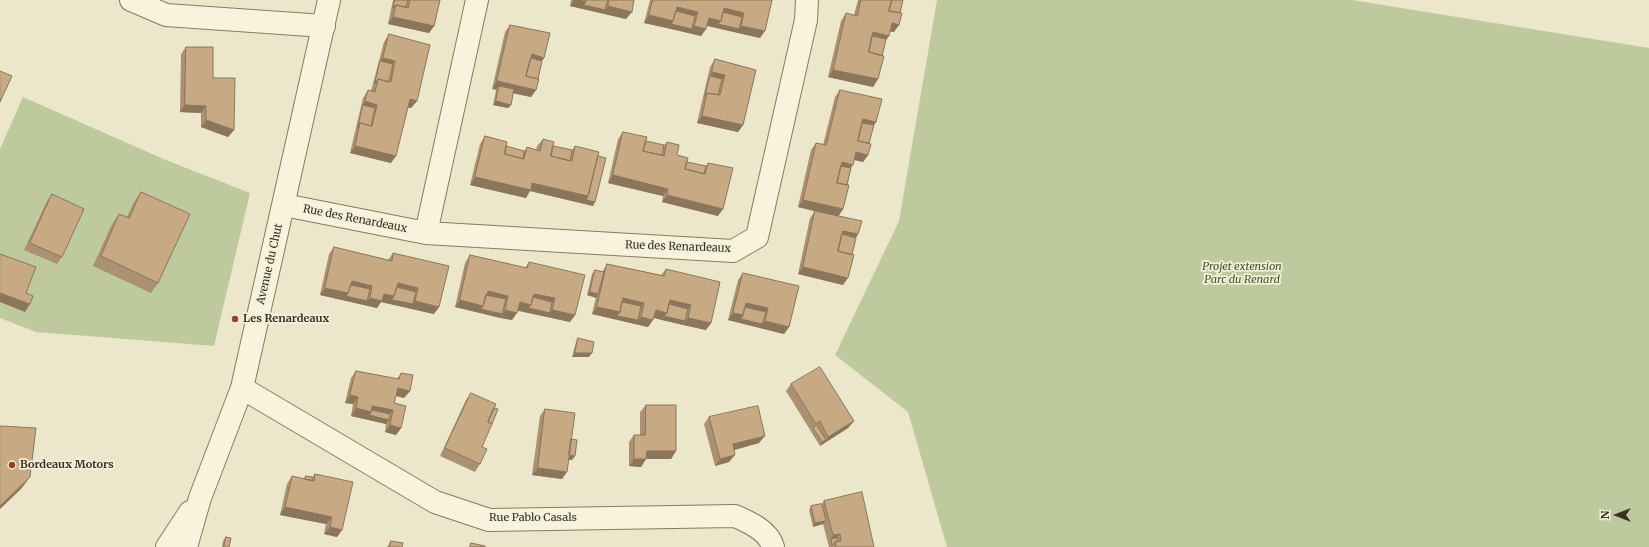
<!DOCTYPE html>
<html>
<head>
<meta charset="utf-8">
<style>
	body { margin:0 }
	#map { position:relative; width:1649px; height:547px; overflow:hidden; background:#ece7ca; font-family:Merriweather,serif }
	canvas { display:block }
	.north { position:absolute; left:1597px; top:495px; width:40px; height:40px; -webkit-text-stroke:3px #f4f0d9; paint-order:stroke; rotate:270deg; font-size:11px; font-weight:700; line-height:16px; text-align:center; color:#393122 }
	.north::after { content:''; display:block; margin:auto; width:14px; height:18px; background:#393122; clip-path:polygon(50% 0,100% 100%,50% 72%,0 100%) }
</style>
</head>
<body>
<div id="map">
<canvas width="1649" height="547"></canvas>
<div class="north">N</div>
</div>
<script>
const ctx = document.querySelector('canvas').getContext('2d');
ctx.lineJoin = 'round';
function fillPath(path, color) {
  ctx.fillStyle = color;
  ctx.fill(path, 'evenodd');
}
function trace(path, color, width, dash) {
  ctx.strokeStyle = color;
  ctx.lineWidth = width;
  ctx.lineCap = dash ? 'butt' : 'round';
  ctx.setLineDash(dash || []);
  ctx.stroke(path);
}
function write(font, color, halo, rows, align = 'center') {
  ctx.font = font + ' Merriweather,serif';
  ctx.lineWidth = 3.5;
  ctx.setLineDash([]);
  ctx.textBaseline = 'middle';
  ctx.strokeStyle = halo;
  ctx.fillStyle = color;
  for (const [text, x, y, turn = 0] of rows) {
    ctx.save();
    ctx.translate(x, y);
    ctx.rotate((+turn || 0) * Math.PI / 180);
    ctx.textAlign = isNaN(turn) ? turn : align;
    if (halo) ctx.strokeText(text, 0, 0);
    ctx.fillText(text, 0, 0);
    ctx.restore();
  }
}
fillPath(new Path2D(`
	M937 0H1352L1649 48V547H947L908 412 835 355 899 221Z
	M23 97 166 160 250 193 214 346 36 332 0 318V149Z`), '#beca9e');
const minor = new Path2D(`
	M131 0 166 15 324 26
	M284 205 426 233 733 251 757 237 806 20 807 0
	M426 233 477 0
	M242 388 435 502 489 520 735 516C749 522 769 531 773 547`);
const tertiary = new Path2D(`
	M167 547 190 512
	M186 547 200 498 242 388 329 0`);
trace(minor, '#877b60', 24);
trace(tertiary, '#877b60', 24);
trace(minor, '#f7f3dd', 22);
trace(tertiary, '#f7f3dd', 22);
fillPath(new Path2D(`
	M393 0H440L434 26 429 33 388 24Z
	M571 0H634L626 19 570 6Z
	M650 0H772L760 38 707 26 706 29 701 36 644 23Z
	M858 0H903L894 32 890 31 889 36 886 39 882 56 878 79 873 87 828 77 841 21 846 13 854 15Z
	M510 25 544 58 542 61 538 79 536 90 531 97 513 93 511 105 508 108 493 105 496 90 492 89 505 32Z
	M389 34 417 101 411 108 408 107 391 163 350 153 363 98 368 90 371 91 384 42Z
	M186 47 213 78 234 130 228 137 201 127V113L180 112 181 54Z
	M715 59 756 70 743 125 738 132 697 123 710 67Z
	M840 90 876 122 874 125 869 143 868 155 863 162 854 160 851 168 847 185 843 209 838 216 858 234 856 238 843 285 798 274 810 218 815 211 798 207 811 150 816 143 823 145 835 97Z
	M623 132 646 141 664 145 667 142 677 155 687 162 706 166 708 163 718 216 662 202 663 196 608 183 618 139Z
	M485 136 506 146 524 151 527 147 536 150 537 146 543 139 553 146 572 150 575 146 598 156 593 206 530 191 526 198 470 185 480 144Z
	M141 192 158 283 151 293 93 266 112 224 119 214 127 217 134 202Z
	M52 194 62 257 57 264 24 250 47 201Z
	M334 247 388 260 393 253 439 307 434 314 381 302 377 308 320 295 329 254Z
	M470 255 525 268 529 262 575 315 570 322 518 310 512 320 455 307 465 263Z
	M607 264 661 275 666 269 711 323 706 330 654 318 648 327 592 314 596 297 587 295 592 274 595 270 602 272Z
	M743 273 789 327 784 334 728 320 738 280Z
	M578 338 589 357H572L576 342Z
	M356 371 397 379 401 373 410 391 404 398 396 396 394 403 401 428 396 435 385 432 386 424 351 416 353 404 345 403 351 378Z
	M791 384 854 421 848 428 820 446 786 391Z
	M471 393 494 408 482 447 480 464 475 472 440 456 466 400Z
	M646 405 676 451 671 459H646L641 467 629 466V442L634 435H640V412Z
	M545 409 571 439 572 460H568L562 479 532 475 540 416Z
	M709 417 759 443 734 450 729 462 715 466 704 424Z
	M315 474 342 530 337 537 324 534 326 524 280 515 287 484 292 476 304 479 306 476 312 477Z
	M824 501 874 547H829L823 524 813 527 809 510 811 506 822 504Z
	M226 537 229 547H222L223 541Z
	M391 541 402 547H387Z`), '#ab9171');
fillPath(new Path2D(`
	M574 0H581L587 1 605 10 608 6 632 12 626 19 570 6Z
	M677 7 698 12 693 19 674 15Z
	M724 8 744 13 739 20 720 16Z
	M649 15 673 21 668 28 644 23Z
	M393 17 434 26 429 33 388 24Z
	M709 18 721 21 739 29 741 26 765 31 760 38 704 25Z
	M892 23 899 25 894 32 887 31Z
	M671 24 692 29 694 26 706 29 701 36 668 28Z
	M873 32 889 36 884 43 870 40Z
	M532 54 544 58 539 65 528 62Z
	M383 58 395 61 390 68 380 61Z
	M833 70 878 79 873 87 828 77Z
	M712 72 725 75 720 83 710 76Z
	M497 81 536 90 531 97 498 90 499 86 496 89H492Z
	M410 99 417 101 411 108 404 107Z
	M365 101 377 105 372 112 363 105Z
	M496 101 511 105 508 108 493 105Z
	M185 105 206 106 201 113 180 112Z
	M702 116 743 125 738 132 697 123Z
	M863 119 876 122 871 129 860 127Z
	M206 120 234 130 228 137 201 127Z
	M355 146 396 156 391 163 350 153Z
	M856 152 868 155 863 162 851 159Z
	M842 162 853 165 848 172 838 170Z
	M613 175 668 189 663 196 608 183Z
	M475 177 532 183 588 196 595 202 593 206 530 191 526 198 470 185Z
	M667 195 723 209 718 216 662 202Z
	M803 200 843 209 838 217 798 207Z
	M843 231 858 234 853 242 840 238Z
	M803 267 848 278 843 285 798 274Z
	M352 281 372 286 367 293 348 289Z
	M398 283 418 288 413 295 394 291Z
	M325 288 348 293 367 301 370 298 384 294 394 296 413 304 415 301 439 307 434 314 381 302 377 308 320 295Z
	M488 291 508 296 503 303 484 299Z
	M590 292 598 294 596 298 587 295Z
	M0 293 30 304 25 312 0 302Z
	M534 294 555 298 550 306 531 301Z
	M623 298 644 303 639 310 620 306Z
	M460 300 483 306 502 314 500 318 455 307Z
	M670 300 691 305 686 313 667 308Z
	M520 302 531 305 550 313 552 310 575 315 570 322 514 310Z
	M746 303 768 308 763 316 743 311Z
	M597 307 620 312 638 320 641 317 653 320 648 327 592 314Z
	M505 310 517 313 512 320 500 318Z
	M656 310 667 313 662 320 651 317Z
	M733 313 743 315 762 324 765 321 789 327 784 334 728 320Z
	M664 316 685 321 683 325 662 320Z
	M688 318 711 323 706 330 683 325Z
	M575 353H592L589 357H572Z
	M398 388 410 391 404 398 393 395Z
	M350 395 358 397 353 404 345 403Z
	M372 406 392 407 401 413 392 411 388 417 389 420 386 424 351 416 356 408Z
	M854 421 848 428 820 446 822 442 826 440 828 437Z
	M390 425 401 428 396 435 385 432Z
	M765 436 759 443 727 452 733 444Z
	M647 451H676L671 459H642Z
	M567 455 575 456 572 460 564 459Z
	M735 455 729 462 715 466 720 459Z
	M634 459H646L641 467 629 466Z
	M538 468 567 472 562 479 532 475Z
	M30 477 21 489 0 509V506Z
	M285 507 332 517 326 524 280 515Z
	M826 521 823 524 813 527 815 523Z
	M330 527 342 530 337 537 324 534Z
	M840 534 834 541 831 539 833 535Z`), '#8b765c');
const building = new Path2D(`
	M395 0H408L406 7 396 5 393 8Z
	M410 0H440L434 26 393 17 396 5 408 8Z
	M587 0H608L605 10 584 5Z
	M609 0H634L632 12 608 6Z
	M653 0H772L765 31 741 26 744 13 724 8 721 21 709 18 706 29 694 26 698 12 677 7 673 21 649 15Z
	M861 0H892L889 11 902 13 899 25 892 23 889 36 873 32 869 52 884 56 878 79 833 70 846 13 857 16Z
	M892 0H903L900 13 889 11Z
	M676 11 695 16 692 29 671 24 673 21Z
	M723 12 742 17 739 29 718 24 721 21Z
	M510 25 550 33 544 58 532 54 526 76 539 79 536 90 497 81Z
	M389 34 430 45 417 101 410 99 396 156 355 146 360 123 372 126 377 105 365 101 368 90 375 92 378 79 391 82 395 61 383 58Z
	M872 36 886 39 882 56 869 52Z
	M186 47H213V78H235L234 130 206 120V106L185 105Z
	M531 58 542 61 538 79 526 76Z
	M715 59 756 70 743 125 702 116 707 93 720 95 725 75 712 72Z
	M380 61 393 64 389 82 378 79 375 83Z
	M0 71 12 76 0 102Z
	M710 76 722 79 718 95 707 93 705 96Z
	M499 86 514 89 511 105 496 101Z
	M840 90 882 99 876 122 863 119 858 141 871 144 868 155 856 152 853 165 842 162 837 183 849 185 843 209 803 200 816 143 826 145Z
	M363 105 375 108 371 126 360 123 358 127Z
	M862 123 874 125 869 143 858 141Z
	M623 132 647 137 643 151 664 156 667 142 679 145 677 155 688 158 685 169 705 174 708 163 733 168 723 209 667 195 668 189 613 175Z
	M485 136 507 142 505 154 524 159 527 147 540 151 543 139 554 142 551 156 572 161 575 146 599 152 588 196 532 183 531 190 475 177Z
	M646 141 664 145 662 155 643 151Z
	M506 146 524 151 523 159 505 154Z
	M553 146 572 150 570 161 551 156Z
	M598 156 606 158 595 202 586 200 588 196Z
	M687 162 706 166 704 174 685 169Z
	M841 166 851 168 847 185 837 183Z
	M141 192 190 214 158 283 101 256 119 214 129 218Z
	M52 194 84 209 62 257 30 243Z
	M815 211 862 221 858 234 843 231 838 251 854 255 848 278 803 267Z
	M842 234 856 238 852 255 838 251Z
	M334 247 392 261 393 253 449 266 439 307 415 301 418 288 398 283 394 296 384 294 382 301 370 298 372 286 352 281 348 293 325 288Z
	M0 254 36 267 26 293 33 296 30 304 0 293Z
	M470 255 527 268 529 262 585 275 575 315 552 310 555 298 534 294 531 305 520 302 517 313 505 310 508 296 488 291 483 306 460 300Z
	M607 264 664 276 666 269 720 282 711 323 688 318 691 305 670 300 667 313 656 310 653 320 641 317 644 303 623 298 620 312 597 307Z
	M595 270 604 272 598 294 590 292Z
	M743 273 799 286 789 327 765 321 768 308 746 303 743 315 733 313Z
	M351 285 370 289 367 301 346 296 348 293Z
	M397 287 416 292 413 304 392 300 394 296Z
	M486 295 506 299 502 314 481 309 483 306Z
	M533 297 552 302 550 313 528 308 531 305Z
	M622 302 641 306 638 320 617 316 620 312Z
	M669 304 688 309 685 321 664 316 667 313Z
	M745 307 766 312 762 324 741 319 743 315Z
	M578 338 594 342 592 353H575Z
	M820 367 854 421 828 437 820 421 816 424 791 384Z
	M356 371 399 379 401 373 413 375 410 391 398 388 394 403 406 406 401 428 390 425 393 410 372 406 371 412 356 408 358 397 350 395Z
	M471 393 496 404 488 422 492 424 482 447 487 449 480 464 445 448Z
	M646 405H676V451H647L646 459H634V435H645Z
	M758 406 765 436 733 444 735 455 720 459 709 417Z
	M494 408 498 409 492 424 488 422Z
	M545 409 575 413 567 472 538 468Z
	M372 410 390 414 389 420 369 415 371 412Z
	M817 425 826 440 822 442 813 428Z
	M0 426 36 428 30 477 0 506Z
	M571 439 577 440 575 456 569 455Z
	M315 474 353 482 342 530 330 527 332 517 285 507 292 476 314 481Z
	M306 476 312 477V481L305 479Z
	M862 492 874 547H836L835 542 841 541 840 534 833 535 824 501Z
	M822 504 826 521 815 523 811 506Z
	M226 537 231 538 229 547H224Z
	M837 538 838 541 835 542 832 545 831 539Z
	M391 541 403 543 402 547H390Z
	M471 543 485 546V547H470Z`);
fillPath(building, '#c7a983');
trace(building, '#8b765c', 1);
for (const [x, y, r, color] of [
	[235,319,4,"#924134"],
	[12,465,4,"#924134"]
]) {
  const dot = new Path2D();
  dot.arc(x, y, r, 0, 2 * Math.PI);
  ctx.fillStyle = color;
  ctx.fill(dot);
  trace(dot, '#f4f0d9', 1.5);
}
write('11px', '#393122', '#f4f0d9', [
	["Rue des Renardeaux",355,219,11],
	["Rue des Renardeaux",678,247,2],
	["Avenue du Chut",270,264,-77],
	["Rue Pablo Casals",533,518]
]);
write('italic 11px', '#43542a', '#f4f0d9', [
	["Projet extension",1242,267],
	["Parc du Renard",1242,280]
]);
write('bold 11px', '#393122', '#f4f0d9', [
	["Les Renardeaux",243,319],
	["Bordeaux Motors",20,465]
], 'left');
</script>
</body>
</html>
